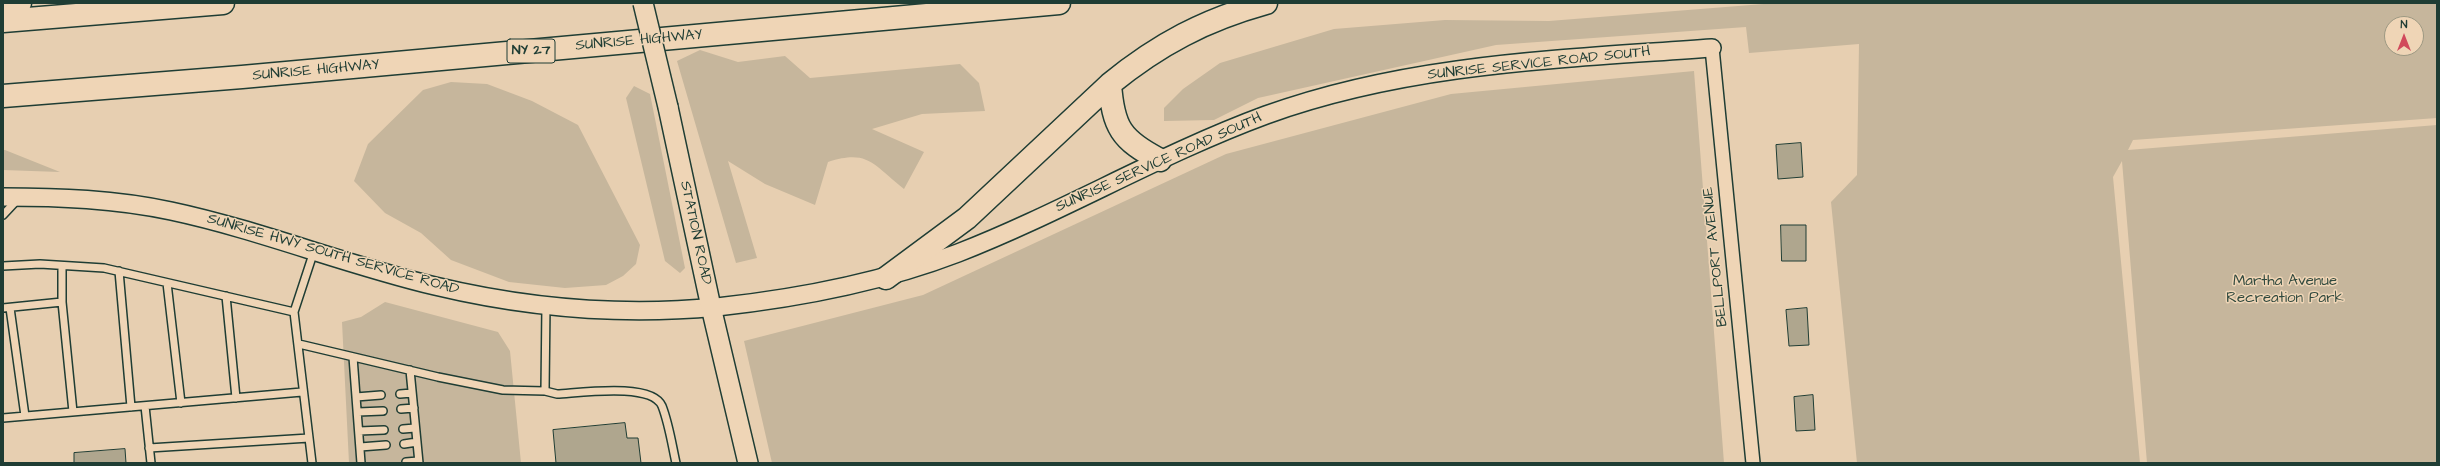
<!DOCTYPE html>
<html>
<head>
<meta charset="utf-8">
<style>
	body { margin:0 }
	#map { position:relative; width:2440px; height:466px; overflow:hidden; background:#e7cfb1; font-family:"Architects Daughter",sans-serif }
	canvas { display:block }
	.frame { position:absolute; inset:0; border:4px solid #1f3d34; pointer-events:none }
	.north { position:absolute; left:2384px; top:16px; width:40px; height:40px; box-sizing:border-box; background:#efd5b6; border:1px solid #9c9882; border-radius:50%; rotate:0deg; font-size:11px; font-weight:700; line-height:16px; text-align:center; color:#1f3d34 }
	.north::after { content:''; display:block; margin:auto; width:14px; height:18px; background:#d1495b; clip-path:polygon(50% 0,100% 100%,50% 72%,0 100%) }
</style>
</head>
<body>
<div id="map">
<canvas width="2440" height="466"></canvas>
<div class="frame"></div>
<div class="north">N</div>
</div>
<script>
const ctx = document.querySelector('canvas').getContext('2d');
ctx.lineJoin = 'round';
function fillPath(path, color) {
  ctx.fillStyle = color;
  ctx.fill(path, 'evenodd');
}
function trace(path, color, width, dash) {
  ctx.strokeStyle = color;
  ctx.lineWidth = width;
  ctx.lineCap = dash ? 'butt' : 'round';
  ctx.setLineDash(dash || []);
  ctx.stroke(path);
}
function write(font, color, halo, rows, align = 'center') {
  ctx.font = font + ' "Architects Daughter",sans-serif';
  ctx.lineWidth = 3;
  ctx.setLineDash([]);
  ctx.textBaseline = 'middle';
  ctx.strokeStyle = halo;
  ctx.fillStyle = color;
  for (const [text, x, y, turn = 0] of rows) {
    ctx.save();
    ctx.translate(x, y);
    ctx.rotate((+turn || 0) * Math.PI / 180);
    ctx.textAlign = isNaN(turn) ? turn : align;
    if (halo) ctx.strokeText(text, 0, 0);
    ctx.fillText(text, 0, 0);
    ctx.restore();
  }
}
fillPath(new Path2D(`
	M1776 3H2437V118L2133 140 2128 150 2437 125V463H2147L2122 161 2113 177 2140 463H1857L1831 202 1857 175 1859 44 1749 53 1746 27 1496 45 1258 98 1214 120 1164 121V108L1183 89 1220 63 1334 29 1445 20 1549 21ZM2392 24H2416V48H2392Z
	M700 50 738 62 785 56 810 78 960 64 979 83 985 111 922 114 872 129 924 152 904 189C873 165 869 149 828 162L815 205 765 184 728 161 757 258 736 263 677 61Z
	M1694 71 1724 463H772L744 341 923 295 1226 154 1451 94Z
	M451 82 487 84 532 101 578 125 640 245 636 264 623 276 606 285 565 288 509 282 451 260 421 233 385 213 354 181 368 144 423 90Z
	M634 86 650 94 685 268 680 273 665 261 626 98Z
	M3 150H5L60 172 3 170Z
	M385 302 498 332 510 351 521 463H349L342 322 361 317Z`), '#c6b69c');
const building = new Path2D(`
	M1801 143 1803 177 1778 179 1776 145Z
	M1781 225H1806V261H1782Z
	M1807 308 1809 345 1789 346 1786 310Z
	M1813 395 1815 430 1796 431 1794 397Z
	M625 423 627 438H638L641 463H556L553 430Z
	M125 449 126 463H74V453Z`);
fillPath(building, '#afa68e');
trace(building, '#1f3d34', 1);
const service = new Path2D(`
	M3 215 18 199
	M3 266 40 264 104 268 294 312
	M119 271 131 407
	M167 283 181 403
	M226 296 236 398
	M62 302 73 412
	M546 305 545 391 557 394C579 393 652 382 662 406 669 424 672 445 676 463
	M3 308 62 302V266
	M10 308 25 416
	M299 344 438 377 503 390 545 391
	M353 357 361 463
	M410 370 419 463
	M400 394 412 393
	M356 397 381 395
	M145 406 151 463
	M401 409 414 408
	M358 412 383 411
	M3 418 302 392
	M403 429 415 428
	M359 431 384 430
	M404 444 417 442
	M360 447 386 445
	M149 448 309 438
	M406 462 418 461
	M312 463 294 312 314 251`);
const minor = new Path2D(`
	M1712 48 1753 463`);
const tertiary = new Path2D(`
	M3 197C59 197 115 199 171 211 260 230 346 265 435 286 527 308 623 316 717 307 800 298 880 283 958 253 1063 212 1160 154 1266 115 1409 63 1562 59 1712 48`);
const secondary = new Path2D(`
	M668 107 711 307 748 463`);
const motorway = new Path2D(`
	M3 6 20 3
	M3 21 223 3
	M1110 84C1113 127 1121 140 1160 160
	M3 96 242 77 1059 3
	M886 278 967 218 1110 84C1159 44 1205 20 1266 3`);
trace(service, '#1f3d34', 10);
trace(minor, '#1f3d34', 16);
trace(tertiary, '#1f3d34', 20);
trace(secondary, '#1f3d34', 22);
trace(motorway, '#1f3d34', 25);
trace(service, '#efd5b6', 7);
trace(minor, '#efd5b6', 13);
trace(tertiary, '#efd5b6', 17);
trace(secondary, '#efd5b6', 19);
trace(motorway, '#efd5b6', 22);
const secondaryBridge = new Path2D(`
	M643 3 668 107`);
trace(secondaryBridge, '#1f3d34', 22, []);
trace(secondaryBridge, '#efd5b6', 19);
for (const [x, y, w] of [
	[531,51,48]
]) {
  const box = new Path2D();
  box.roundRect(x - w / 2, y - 12, w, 24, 3);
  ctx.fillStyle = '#efd5b6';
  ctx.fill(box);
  trace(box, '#1f3d34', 1);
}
write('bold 14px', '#1f3d34', null, [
	["NY 27",531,51]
]);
write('15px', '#1f3d34', '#efd5b6', [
	["SUNRISE HIGHWAY",639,41,-5],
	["SUNRISE SERVICE ROAD SOUTH",1539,64,-6],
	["SUNRISE HIGHWAY",316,71,-5],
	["SUNRISE SERVICE ROAD SOUTH",1159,163,-24],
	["STATION ROAD",695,233,78],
	["SUNRISE HWY SOUTH SERVICE ROAD",333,255,16],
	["BELLPORT AVENUE",1716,257,-96]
]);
write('15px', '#30493e', '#efd5b6', [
	["Martha Avenue",2285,282],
	["Recreation Park",2285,299]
]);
</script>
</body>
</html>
